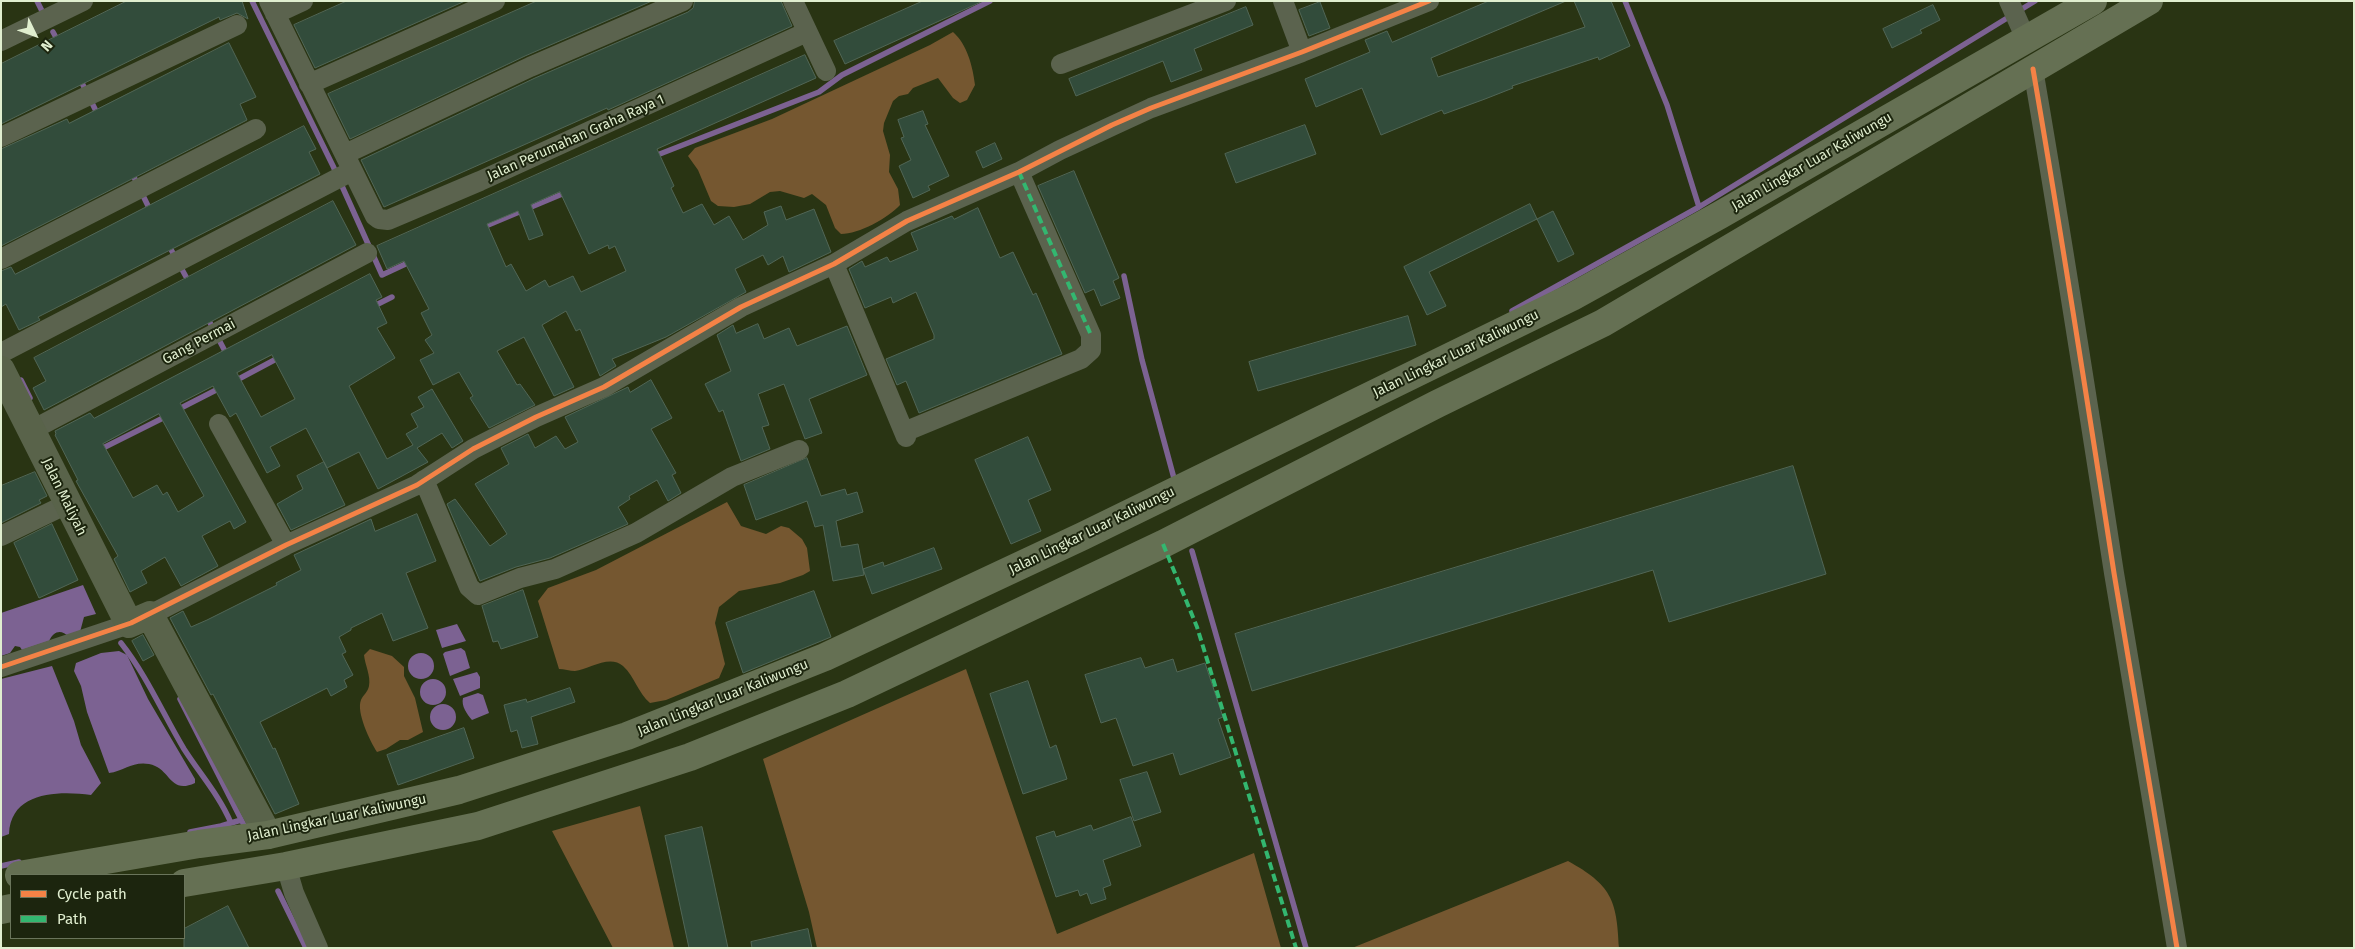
<!DOCTYPE html>
<html>
<head>
<meta charset="utf-8">
<style>
	body { margin:0 }
	#map { position:relative; width:2355px; height:949px; overflow:hidden; background:#293413; font-family:"Fira Sans",sans-serif }
	canvas { display:block }
	.frame { position:absolute; inset:0; border:2px solid #e0eecf; pointer-events:none }
	.legend { position:absolute; left:10px; top:874px; width:175px; height:65px; box-sizing:border-box; background:#1c250e; border:1px solid #6a755b; margin:0; padding:6px 9px; list-style:none; font-size:15px; color:#e0eecf }
	.legend li { display:flex; align-items:center; gap:10px; height:25px }
	.legend b { width:25px; border:1px solid #6a755b }
	.north { position:absolute; left:10px; top:10px; width:50px; height:50px; -webkit-text-stroke:4px #1c250e; paint-order:stroke; rotate:132deg; font-size:14px; font-weight:700; line-height:20px; text-align:center; color:#e0eecf }
	.north::after { content:''; display:block; margin:auto; width:18px; height:22px; background:#e0eecf; clip-path:polygon(50% 0,100% 100%,50% 72%,0 100%) }
</style>
</head>
<body>
<div id="map">
<canvas width="2355" height="949"></canvas>
<div class="frame"></div>
<ul class="legend">
<li><b style="height:6px;background:#f48246"></b>Cycle path</li>
<li><b style="height:6px;background:#33b770"></b>Path</li>
</ul>
<div class="north">N</div>
</div>
<script>
const ctx = document.querySelector('canvas').getContext('2d');
ctx.lineJoin = 'round';
function fillPath(path, color) {
  ctx.fillStyle = color;
  ctx.fill(path, 'evenodd');
}
function trace(path, color, width, dash) {
  ctx.strokeStyle = color;
  ctx.lineWidth = width;
  ctx.lineCap = dash ? 'butt' : 'round';
  ctx.setLineDash(dash || []);
  ctx.stroke(path);
}
function write(font, color, halo, rows, align = 'center') {
  ctx.font = font + ' "Fira Sans",sans-serif';
  ctx.lineWidth = 4;
  ctx.setLineDash([]);
  ctx.textBaseline = 'middle';
  ctx.strokeStyle = halo;
  ctx.fillStyle = color;
  for (const [text, x, y, turn = 0] of rows) {
    ctx.save();
    ctx.translate(x, y);
    ctx.rotate((+turn || 0) * Math.PI / 180);
    ctx.textAlign = isNaN(turn) ? turn : align;
    if (halo) ctx.strokeText(text, 0, 0);
    ctx.fillText(text, 0, 0);
    ctx.restore();
  }
}
fillPath(new Path2D(`
	M953 32C967 44 973 67 975 85L967 100 960 103 953 98 938 78 913 88 908 94 899 96 893 101 884 123 883 131 890 155 889 172 898 189 900 205C888 218 859 234 841 234L835 228 826 205 812 194 804 198 780 191 770 192 750 204 734 207 718 206 711 201 698 170 688 156 695 148 772 119 930 45Z
	M727 502 741 526 766 534 781 526 789 528 802 539 807 548 810 571 803 575 780 583 739 591 719 607 715 623 725 664 719 678 666 700 650 703C638 693 635 677 623 666 610 654 589 669 575 671 570 671 564 669 559 669L538 601 548 588 596 570Z
	M370 649 392 656 404 667V676L415 698 423 732 408 740H400L386 749 377 752C370 741 356 712 361 700 363 695 368 692 369 686 371 676 365 665 364 655Z
	M966 669 1057 934 1254 853 1281 948H817L809 912 763 759Z
	M640 806 674 948H613L552 831Z
	M1568 861C1611 885 1617 899 1619 948H1352Z`), '#755730');
fillPath(new Path2D(`
	M83 585 96 614 84 617 80 632 69 637C61 629 54 631 49 641L22 650 20 647 15 646 10 653 1 656V613Z
	M457 624 466 641 442 648 436 630Z
	M461 648 465 651 470 668 450 676 443 654 445 652Z
	M119 651 127 655 148 699 195 779V783C169 795 171 768 149 764 133 761 124 771 109 773L87 712 81 686 74 671 76 663 101 653Z
	M408 666a13 13 0 1 1 26 0a13 13 0 1 1-26 0Z
	M52 666 74 721 81 745 101 783 91 795C59 791 11 791 9 834L1 837V679Z
	M477 672 480 677V688L460 696 453 679Z
	M420 692a13 13 0 1 1 26 0a13 13 0 1 1-26 0Z
	M478 693 483 695 489 713 472 720C467 714 461 706 463 698Z
	M430 717a13 13 0 1 1 26 0a13 13 0 1 1-26 0Z`), '#7c6292');
trace(new Path2D(`
	M37 1 43 13
	M252 1 333 166 382 275 412 261
	M1625 1 1667 105 1699 207
	M53 32 59 43
	M80 79 98 115
	M652 157 819 92 842 75 990 1
	M131 171 151 212
	M481 228 567 192
	M168 244 190 284
	M1124 276 1142 360 1175 482
	M372 307 392 297
	M1512 311 1699 207 2035 1
	M207 317 227 355
	M21 380 30 398
	M235 381 280 357
	M177 410 222 387
	M99 450 167 416
	M1192 551 1306 948
	M121 643C147 676 163 714 184 749 200 774 219 795 231 823
	M180 699 245 827
	M190 832 221 826 241 820
	M1 866 19 862
	M278 891 306 948`), '#7c6292', 5.5);
const building = new Path2D(`
	M127 1H242L248 19 237 13 220 20 219 17 1 124V64Z
	M347 1H465L315 68 294 25Z
	M537 1H652L525 56 350 139 328 94Z
	M695 1H781L792 26 608 110 607 108 384 207 361 160 535 78 688 12 693 8Z
	M923 1H983L845 64 834 41Z
	M1489 1H1566L1431 58 1438 77 1585 27 1574 1H1611L1630 46 1599 60 1598 57 1512 86 1513 88 1485 99 1444 114 1442 110 1381 135 1362 88 1316 107 1305 79 1370 52 1365 40 1387 31 1392 42Z
	M1320 2 1330 28 1309 36 1299 10Z
	M1933 5 1940 20 1920 30 1922 33 1892 48 1883 29Z
	M1246 7 1253 25 1194 49 1202 70 1171 82 1163 61 1076 96 1069 79Z
	M229 43 256 97 240 104 247 120 1 246V149L67 119 69 123Z
	M805 55 816 78 657 149 674 186 671 188 683 213 702 204 714 225 729 216 743 240 768 225 764 212 781 206 786 220 814 209 831 252 789 272 783 256 768 265 763 255 735 269 746 292 666 337 612 359 616 366 600 376 580 329 576 331 566 311 542 325 574 387 554 396 524 337 497 351 517 385 520 384 535 405 489 428 470 398 473 396 459 372 433 385 420 360 434 353 425 340 432 335 421 313 429 309 404 261 387 269 377 246ZM560 192 589 254 608 245 609 249 615 246 626 271 581 292 573 276 549 287 545 280 526 291 511 264 506 267 487 224 518 211 529 240 543 235 531 205Z
	M923 111 928 124 925 125 949 176 928 186 930 190 913 198 899 166 911 160 901 138 904 137 898 120Z
	M1305 125 1316 154 1236 183 1225 154Z
	M304 126 316 149 309 152 320 174 38 317 40 320 19 330 6 304 1 307V271L11 267 15 274Z
	M995 143 1002 159 983 168 976 152Z
	M1074 171 1119 278 1113 281 1120 298 1101 306 1094 289 1085 293 1038 186Z
	M333 201 356 245 44 410 33 388 46 381 34 358Z
	M1530 204 1537 219 1553 211 1574 254 1558 262 1537 219 1429 272 1446 306 1427 315 1404 267Z
	M978 208 1000 258 1013 252 1033 295 1036 293 1062 354 919 413 906 381 897 385 886 359 934 339V335L916 292 893 303 891 297 865 308 849 269 862 261 865 267 887 257 890 262 918 250 911 233 952 216 954 219Z
	M370 274 382 297 376 300 387 323 377 328 395 358 349 386 387 459 413 445 406 434 418 427 411 414 424 407 418 397 432 389 463 441 452 448 442 433 417 448 428 462 378 489 359 452 327 468 306 428 270 447 280 466 267 473 236 413 230 417 213 386 180 403 246 522 234 529 230 521 202 536 218 566 181 586 165 557 141 571 147 583 130 592 114 559 118 556 76 481 78 480 55 435 56 434 55 431 90 413 94 418ZM272 355 295 399 261 417 237 373ZM159 414 204 496 178 512 167 492 163 495 157 485 133 498 103 444Z
	M1408 316 1416 345 1258 391 1249 362Z
	M758 324 764 339 789 328 797 346 847 326 867 375 809 399 822 433 805 439 784 384 758 394 769 425 762 427 770 449 741 461 723 410 719 412 705 384 731 371 717 335 733 325 736 333Z
	M651 380 672 418 651 429 676 473 672 475 681 493 668 501 657 480 629 496 630 499 618 507 628 524 550 558 516 567 480 581 447 504 455 499 490 546 507 534 475 484 509 464 501 448 528 434 535 448 556 436 565 449 578 442 565 417 628 387 630 392Z
	M1028 437 1051 490 1028 500 1041 531 1011 544 975 460Z
	M807 458 821 496 845 489 847 495 857 492 863 512 836 521 841 547 858 544 864 575 833 581 823 525 815 527 807 501 756 520 744 485Z
	M324 462 345 505 291 530 277 504 303 489 297 476Z
	M1793 466 1826 574 1669 622 1653 570 1252 691 1235 634Z
	M35 472 47 496 39 500 41 503 1 523V486Z
	M417 514 436 561 406 573 428 628 393 641 382 613 351 628V630L339 637 346 652 342 654 353 675 344 680 347 687 331 696 327 688 260 722 273 749 275 748 299 804 275 814 213 694 211 695 170 618 183 611 191 627 207 620 277 585 276 583 301 570 294 555 371 519 375 531Z
	M52 524 78 580 39 598 14 543Z
	M934 548 942 569 872 594 863 569 883 562 884 566Z
	M523 590 538 637 501 649 498 641 493 642 482 606Z
	M814 591 831 637 743 673 726 623Z
	M143 635 154 655 143 661 132 641Z
	M1141 658 1145 668 1173 659 1177 672 1205 663 1223 717 1218 719 1231 757 1180 775 1173 753 1133 766 1116 718 1101 723 1085 675Z
	M1028 681 1050 748 1056 745 1067 779 1023 794 990 694Z
	M570 688 575 702 531 717 538 744 522 748 517 730 511 732 504 705 526 699 527 702Z
	M464 728 474 758 398 785 387 755Z
	M1147 772 1161 812 1134 821 1120 780Z
	M1131 817 1141 846 1103 860 1111 885 1103 888 1106 899 1091 904 1087 893 1080 896 1078 890 1056 897 1036 837 1054 831 1056 837 1091 825 1093 830Z
	M702 827 728 948H689L665 836Z
	M228 906 249 948H184V929Z
	M808 929 812 948H752L751 942Z`);
fillPath(building, '#324c3b');
trace(building, '#516656', 1);
trace(new Path2D(`
	M269 1 375 216 379 219 388 220 480 181 807 32
	M793 1 826 71
	M1283 1 1302 52
	M2009 1 2026 39
	M275 14 303 1
	M1 41 83 1
	M1061 64 1226 1
	M2033 69C2062 237 2088 405 2114 573 2134 698 2157 823 2177 948
	M309 84 495 1
	M1 137 237 25
	M345 154 530 67 683 1
	M1 259 256 129
	M834 264 906 437
	M1 353 352 171
	M219 424 286 545
	M32 430 367 253
	M904 432 1081 359 1091 350V335L1019 172
	M424 480 469 587 478 595 520 578 555 569 636 533 732 477 799 450
	M1 536 67 504
	M150 615 286 545 417 485 473 449 536 417 604 387 741 307 834 264 907 221 1019 172 1060 150 1151 108 1302 52 1429 1
	M1 667 129 624
	M286 866 294 893 318 948`), '#5b634e', 20);
trace(new Path2D(`
	M1 370 129 624 150 615 268 835`), '#59634a', 28);
trace(new Path2D(`
	M19 875 199 844 268 835 459 790 627 736 825 657 1083 536 1572 297 1720 215 2093 1
	M184 883 286 866 478 826 690 757 847 694 1163 544 1437 404 1603 323 2149 1
	M1 910 11 908`), '#657053', 28);
trace(new Path2D(`
	M1019 172 1091 335
	M1163 544 1197 627 1296 948`), '#33b770', 4, [8, 4]);
trace(new Path2D(`
	M2033 69C2062 237 2088 405 2114 573 2134 698 2157 823 2177 948
	M1 667 131 623 286 545 417 485 473 449 536 417 604 387 741 307 834 264 907 221 1019 172 1112 125 1151 108 1302 52 1429 1`), '#f48246', 5);
write('14px', '#e0eecf', '#1c250e', [
	["Jalan Perumahan Graha Raya 1",576,138,-24],
	["Jalan Lingkar Luar Kaliwungu",1812,162,-30],
	["Gang Permai",199,342,-28],
	["Jalan Lingkar Luar Kaliwungu",1456,354,-26],
	["Jalan Maliyah",64,497,64],
	["Jalan Lingkar Luar Kaliwungu",1092,531,-26],
	["Jalan Lingkar Luar Kaliwungu",723,698,-22],
	["Jalan Lingkar Luar Kaliwungu",337,818,-12]
]);
</script>
</body>
</html>
